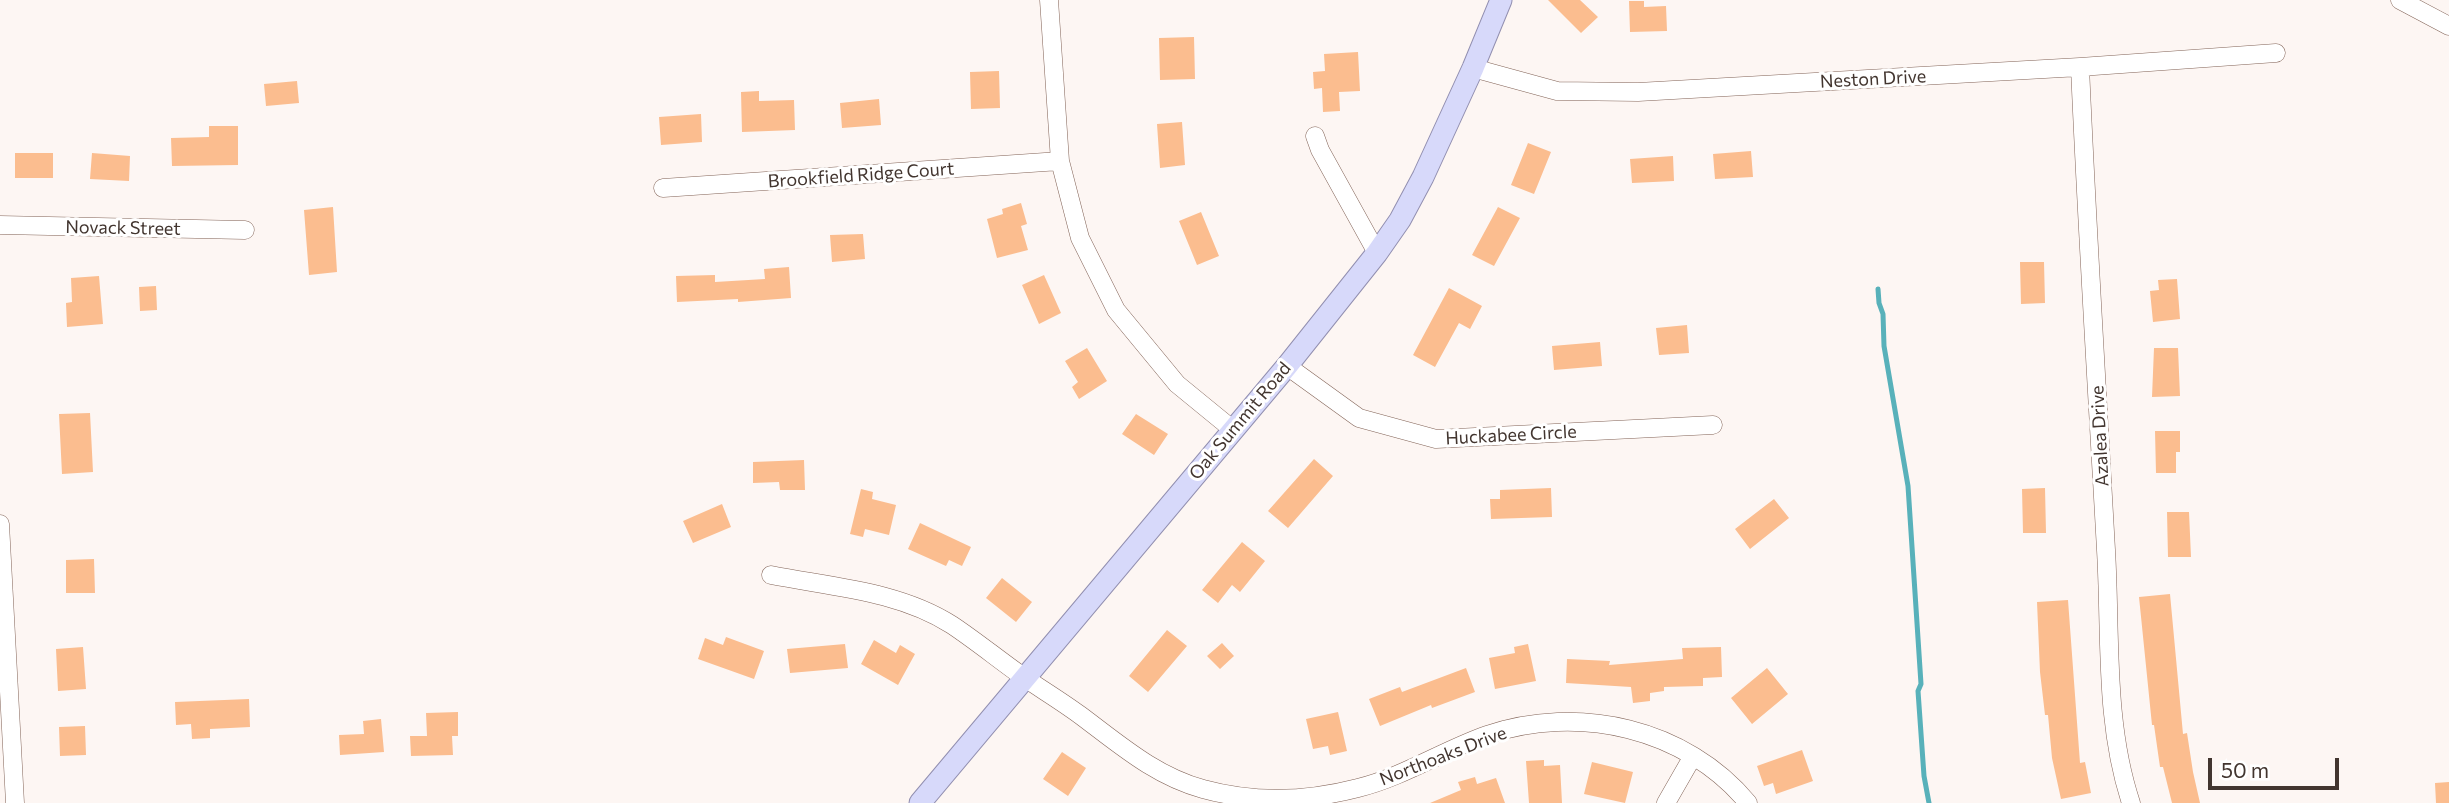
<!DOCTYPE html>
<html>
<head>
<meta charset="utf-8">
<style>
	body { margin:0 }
	#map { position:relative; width:2449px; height:803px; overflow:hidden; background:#fdf6f3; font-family:Commissioner,sans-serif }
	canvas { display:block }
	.scale { position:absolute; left:2208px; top:758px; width:131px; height:32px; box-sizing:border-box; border:4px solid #42352f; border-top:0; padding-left:9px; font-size:21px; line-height:24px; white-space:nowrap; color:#42352f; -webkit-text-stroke:5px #fff; paint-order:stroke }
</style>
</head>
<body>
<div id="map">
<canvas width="2449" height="803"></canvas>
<div class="scale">50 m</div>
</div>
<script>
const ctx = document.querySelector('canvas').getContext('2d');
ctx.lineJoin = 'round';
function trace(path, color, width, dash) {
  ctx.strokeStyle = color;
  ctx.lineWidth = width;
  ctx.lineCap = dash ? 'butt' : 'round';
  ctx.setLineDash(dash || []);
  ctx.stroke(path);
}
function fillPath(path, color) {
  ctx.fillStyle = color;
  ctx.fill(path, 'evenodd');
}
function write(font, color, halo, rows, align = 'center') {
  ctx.font = font + ' Commissioner,sans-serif';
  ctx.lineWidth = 6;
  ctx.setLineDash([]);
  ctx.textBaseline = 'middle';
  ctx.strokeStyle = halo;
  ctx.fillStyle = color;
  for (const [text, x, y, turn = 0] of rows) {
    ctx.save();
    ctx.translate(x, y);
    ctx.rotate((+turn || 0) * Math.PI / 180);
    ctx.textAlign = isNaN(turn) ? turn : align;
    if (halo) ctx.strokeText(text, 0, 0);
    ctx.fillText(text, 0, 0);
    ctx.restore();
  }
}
trace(new Path2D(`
	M1878 289 1879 303 1883 314 1884 346 1908 486 1921 684 1918 691 1924 776 1929 803`), '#58b1ba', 5);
fillPath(new Path2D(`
	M1548 0H1580L1598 17 1581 33Z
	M1629 1H1644V7L1666 6 1667 31 1630 32Z
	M1194 37 1195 79 1160 80 1159 38Z
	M1358 52 1360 91 1339 92 1340 111 1323 112 1322 88 1314 89 1313 72 1325 71 1324 54Z
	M999 71 1000 108 971 109 970 72Z
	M297 81 299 103 266 106 264 84Z
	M759 91V101L794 100 795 130 742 132 741 92Z
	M879 99 881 125 842 128 840 103Z
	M701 114 702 142 661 145 659 117Z
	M1182 122 1185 165 1160 168 1157 124Z
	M209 126H238V165L172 166 171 138 209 137Z
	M1528 143 1551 152 1534 194 1511 185Z
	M1751 151 1753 177 1715 179 1713 154Z
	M15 153H53V178H15Z
	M92 153 130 156 129 181 90 179Z
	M1673 156 1674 181 1632 183 1630 159Z
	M1021 203 1027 224 1021 226 1028 250 997 258 987 219 1003 214 1002 209Z
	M333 207 337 272 309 275 304 210Z
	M1498 207 1520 218 1494 266 1472 255Z
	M1201 212 1219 256 1197 265 1179 221Z
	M863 234 865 259 832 262 830 235Z
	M2020 262H2044L2045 303 2021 304Z
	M789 267 791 298 738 302V299L677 302 676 276 715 275V282L765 279 764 269Z
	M1044 275 1061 313 1039 324 1022 285Z
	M99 276 103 324 67 327 66 303 72 302 71 278Z
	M2177 279 2180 319 2153 322 2150 291 2159 290 2158 280Z
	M156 286 157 310 140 311 139 287Z
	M1449 288 1482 306 1470 329 1459 323 1435 367 1413 355Z
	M1687 325 1689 353 1659 355 1656 328Z
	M1600 342 1602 366 1554 370 1552 346Z
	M1087 348 1107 381 1079 399 1072 387 1078 382 1065 361Z
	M2154 348H2178L2180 396 2152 397Z
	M90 413 93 472 62 474 59 414Z
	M1136 414 1168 434 1154 455 1122 434Z
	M2155 431H2180V452H2176V473H2156Z
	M1314 459 1333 476 1288 528 1268 511Z
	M804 460 805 490H780L779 482 753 483V462Z
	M1551 488 1552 517 1491 519 1490 499H1500V490Z
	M2045 488 2046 533H2023L2022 489Z
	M861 489 873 492 872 499 896 505 889 535 865 529 863 537 850 534Z
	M1774 499 1789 518 1750 549 1735 529Z
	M722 504 731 527 693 543 683 521Z
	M2167 512H2189L2191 557H2168Z
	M920 523 971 547 962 566 949 560 946 566 908 549Z
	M1242 542 1265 561 1240 592 1232 585 1218 603 1202 590Z
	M94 559 95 593H66V560Z
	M1002 578 1032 602 1016 622 986 598Z
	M2170 594 2183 734 2187 733 2193 772 2200 803H2172L2163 767H2160L2154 725H2152L2139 597Z
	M2068 600 2080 763 2085 762 2091 793 2061 799 2052 758 2048 715H2045L2040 672 2037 602Z
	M1167 630 1187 646 1148 692 1129 676Z
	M726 637 764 651 754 679 698 659 705 638 723 645Z
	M874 640 896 653 900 645 915 654 898 685 861 664Z
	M1222 643 1234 656 1220 669 1207 656Z
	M845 644 848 668 790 673 787 649Z
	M1528 644 1536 681 1495 689 1489 658 1515 653 1514 647Z
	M83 647 86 689 58 691 56 649Z
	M1721 647 1722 677 1703 678V686L1664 687V691L1650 693V701L1633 703 1631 687 1566 683 1567 659 1610 661 1609 665 1683 659 1682 648Z
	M1466 668 1475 692 1432 708 1431 705 1380 726 1369 699 1400 687 1402 692Z
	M1767 668 1788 694 1752 724 1731 698Z
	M249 699 250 727 210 729V738L192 739 191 724 176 725 175 702Z
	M458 712V736H452L453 755 411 756 410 736H427L426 713Z
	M1338 712 1347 751 1330 755 1328 746 1313 749 1306 719Z
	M381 719 384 752 340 755 339 735 364 734 363 721Z
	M85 726 86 755 60 756 59 727Z
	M1802 750 1813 781 1776 794 1773 783 1764 786 1757 766Z
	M1062 752 1086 768 1068 796 1043 779Z
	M1544 760V766L1560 765 1562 803H1529L1526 761Z
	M1592 762 1633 772 1625 803 1584 794Z
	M1475 777 1477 784 1496 778 1505 803H1430L1461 790 1458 782Z
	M2449 782V803H2436L2435 783Z`), '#fbbd8f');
const minor = new Path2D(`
	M1049 0 1060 161 1080 238 1116 310 1177 384 1232 429
	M2400 0 2449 26
	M2080 67C2087 228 2097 389 2106 550 2111 634 2104 722 2131 803
	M1473 68 1557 91 1638 92 2080 67 2276 53
	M1315 136 1320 150 1377 253
	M663 188 1060 161
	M0 225 245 230
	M1287 366 1359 418 1436 439 1713 425
	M0 524 15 803
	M771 575C832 587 899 591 952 625 976 641 998 659 1022 676 1041 689 1061 701 1080 715 1119 744 1155 776 1203 789 1254 803 1308 801 1358 788 1403 777 1444 750 1487 735 1578 704 1686 728 1748 803
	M1666 803 1693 756`);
const major = new Path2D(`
	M920 803 1287 366 1377 253 1400 220 1423 177 1473 68 1501 0`);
trace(minor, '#836458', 19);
trace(major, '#928fb0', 23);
trace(minor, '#fff', 18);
trace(major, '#d7d9fa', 21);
write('18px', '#42352f', '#fff', [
	["Neston Drive",1873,79,-3],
	["Brookfield Ridge Court",861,175,-4],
	["Novack Street",123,228,1],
	["Oak Summit Road",1240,421,-50],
	["Huckabee Circle",1511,435,-3],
	["Azalea Drive",2100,436,-93],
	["Northoaks Drive",1443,756,-21]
]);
</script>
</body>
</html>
